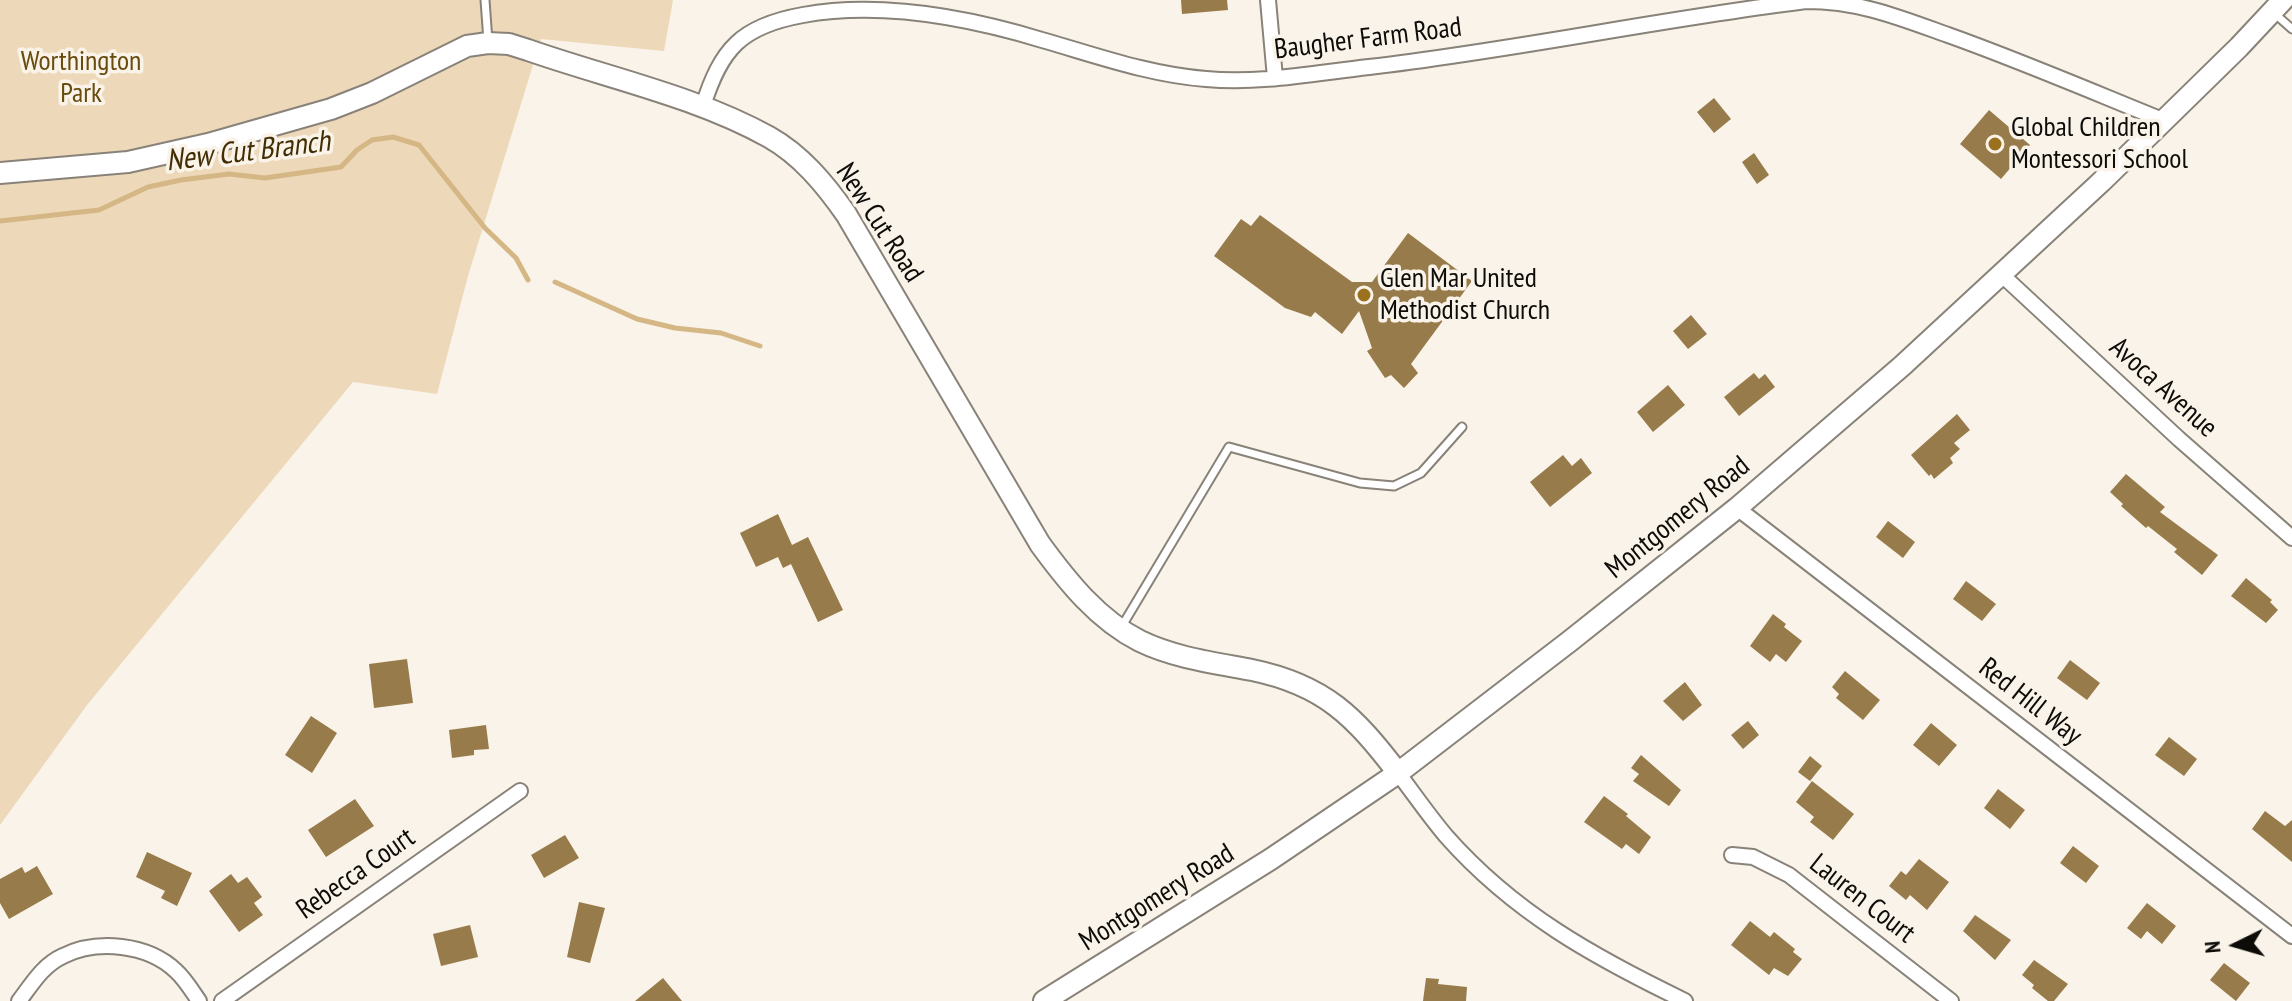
<!DOCTYPE html>
<html>
<head>
<meta charset="utf-8">
<style>
	body { margin:0 }
	#map { position:relative; width:2292px; height:1001px; overflow:hidden; background:#f9f3e9; font-family:"PT Sans Narrow",sans-serif }
	canvas { display:block }
	.north { position:absolute; left:2196px; top:905px; width:80px; height:80px; -webkit-text-stroke:6px #f9f3e9; paint-order:stroke; rotate:265deg; font-size:22px; font-weight:700; line-height:32px; text-align:center; color:#0e0c08 }
	.north::after { content:''; display:block; margin:auto; width:28px; height:36px; background:#0e0c08; clip-path:polygon(50% 0,100% 100%,50% 72%,0 100%) }
</style>
</head>
<body>
<div id="map">
<canvas width="2292" height="1001"></canvas>
<div class="north">N</div>
</div>
<script>
const ctx = document.querySelector('canvas').getContext('2d');
ctx.lineJoin = 'round';
function fillPath(path, color) {
  ctx.fillStyle = color;
  ctx.fill(path, 'evenodd');
}
function trace(path, color, width, dash) {
  ctx.strokeStyle = color;
  ctx.lineWidth = width;
  ctx.lineCap = dash ? 'butt' : 'round';
  ctx.setLineDash(dash || []);
  ctx.stroke(path);
}
function write(font, color, halo, rows, align = 'center') {
  ctx.font = font + ' "PT Sans Narrow",sans-serif';
  ctx.lineWidth = 7;
  ctx.setLineDash([]);
  ctx.textBaseline = 'middle';
  ctx.strokeStyle = halo;
  ctx.fillStyle = color;
  for (const [text, x, y, turn = 0] of rows) {
    ctx.save();
    ctx.translate(x, y);
    ctx.rotate((+turn || 0) * Math.PI / 180);
    ctx.textAlign = isNaN(turn) ? turn : align;
    if (halo) ctx.strokeText(text, 0, 0);
    ctx.fillText(text, 0, 0);
    ctx.restore();
  }
}
fillPath(new Path2D(`
	M0 0H673L664 51 541 39 468 276 437 394 353 382 87 705 0 825Z`), '#edd9b9');
trace(new Path2D(`
	M0 221 99 210 148 187 181 180 229 174 265 178 341 167 357 150 372 140 393 137 419 145 485 228 516 258 528 280
	M555 282 637 319 675 328 721 333 760 346`), '#d5b785', 5);
fillPath(new Path2D(`
	M1181 0H1227L1228 10 1182 14Z
	M1714 98 1731 119 1714 133 1697 112Z
	M1989 110 2030 145 2001 179 1960 144Z
	M1754 153 1769 175 1757 184 1742 162Z
	M1260 215 1352 282H1372L1408 233 1472 281 1411 364 1418 373 1404 388 1391 375 1385 378 1367 351 1372 348 1359 311 1342 334 1315 312 1311 317 1285 308 1214 256 1241 219 1251 226Z
	M1691 315 1707 334 1688 349 1673 331Z
	M1754 373 1759 379 1765 374 1775 387 1739 416 1724 397Z
	M1668 385 1685 405 1653 432 1637 412Z
	M1957 414 1970 430 1954 443 1960 449 1950 458 1953 463 1934 479 1931 474 1929 476 1911 455Z
	M1563 455 1572 466 1581 458 1592 473 1550 507 1530 482Z
	M2126 474 2165 507 2160 512 2218 555 2202 575 2174 552 2177 549 2148 526 2146 528 2121 506 2123 504 2110 492Z
	M778 514 792 545 808 537 843 610 818 622 791 564 783 568 778 557 756 567 740 533Z
	M1888 521 1915 542 1903 558 1876 537Z
	M2246 578 2272 600 2270 602 2278 610 2266 623 2231 596Z
	M1966 581 1996 604 1982 621 1953 599Z
	M1773 614 1786 624 1784 627 1802 641 1786 662 1776 654 1770 662 1750 646Z
	M407 659 413 703 374 708 369 664Z
	M2070 660 2100 683 2087 700 2057 678Z
	M1845 671 1880 700 1863 720 1836 698 1839 694 1832 687Z
	M1685 682 1702 705 1683 721 1663 701Z
	M311 716 337 733 312 773 285 755Z
	M1748 721 1759 735 1743 749 1731 735Z
	M1931 723 1957 745 1939 766 1913 745Z
	M486 725 489 749 474 750V755L452 758 449 730Z
	M2169 737 2197 759 2184 776 2155 755Z
	M1641 755 1681 790 1669 806 1633 781 1639 774 1631 768Z
	M1810 756 1822 766 1810 781 1798 772Z
	M1812 781 1854 814 1833 840 1810 822 1814 817 1796 802Z
	M1998 789 2025 810 2010 829 1984 808Z
	M1604 796 1628 814 1626 816 1651 837 1639 854 1626 844 1622 849 1584 822Z
	M355 799 374 826 326 857 308 830Z
	M2265 811 2285 826 2292 820V862L2252 829Z
	M565 835 579 858 544 878 531 855Z
	M2073 846 2099 866 2086 883 2060 863Z
	M147 852 192 873 177 906 161 898 165 891 136 877Z
	M1919 859 1949 882 1927 910 1910 895 1906 900 1889 886 1901 871 1906 875Z
	M37 866 53 894 9 919 0 903V879L22 867 25 873Z
	M231 874 238 883 247 877 262 897 254 903 263 915 239 932 209 891Z
	M579 902 605 908 590 963 567 957Z
	M2147 903 2176 926 2162 944 2147 931 2141 939 2127 928Z
	M1975 915 2011 940 1995 960 1963 931Z
	M1750 921 1770 937 1774 932 1795 949 1793 952 1802 959 1788 976 1774 968 1769 975 1731 945Z
	M470 925 478 957 441 966 433 934Z
	M2034 960 2068 984 2054 1001H2048L2032 988 2034 985 2022 975Z
	M2224 963 2250 983 2236 1001 2210 980Z
	M663 978 682 1001H635Z
	M1426 978 1439 979 1438 984 1467 987 1466 1001H1423Z`), '#987b4b');
const lane = new Path2D(`
	M485 0 488 41
	M2274 13 2292 29
	M1122 626 1229 447 1360 483 1394 486 1421 473 1462 427`);
const street = new Path2D(`
	M1268 0 1275 78
	M703 106C721 49 741 26 803 15 881 1 966 17 1042 40 1095 55 1150 75 1206 79 1260 84 1315 73 1369 67 1515 50 1660 19 1806 1 1859 1 1898 17 1948 35 2021 61 2093 92 2165 121
	M2001 274 2179 439 2292 538
	M1737 508 2292 936
	M1398 773C1414 794 1429 816 1446 836 1514 913 1594 957 1685 1001
	M1732 855 1753 857 1789 875 1951 1001
	M19 1001C32 984 43 965 63 956 97 939 148 944 176 971 185 979 192 991 199 1001
	M222 1001 520 791`);
const secondary = new Path2D(`
	M0 173 128 162 208 144 331 109 372 93 467 46 488 43 509 44 528 50C608 78 695 96 769 137 801 155 825 184 846 214L1040 544C1067 581 1098 620 1140 641 1175 658 1215 663 1252 670 1325 685 1355 717 1398 773
	M1044 1001 1271 859 1398 773 1570 641 1737 508 1902 366 2101 182 2239 47 2283 0`);
trace(lane, '#888279', 11);
trace(street, '#888279', 18);
trace(secondary, '#888279', 24);
trace(lane, '#fff', 7);
trace(street, '#fff', 14);
trace(secondary, '#fff', 20);
for (const [x, y, r, color] of [
	[1995,144,8,"#9b711f"],
	[1364,295,8,"#9b711f"]
]) {
  const dot = new Path2D();
  dot.arc(x, y, r, 0, 2 * Math.PI);
  ctx.fillStyle = color;
  ctx.fill(dot);
  trace(dot, '#f9f3e9', 3);
}
write('28px', '#0e0c08', '#f9f3e9', [
	["Baugher Farm Road",1368,39,-7],
	["New Cut Road",879,223,57],
	["Avoca Avenue",2163,388,42],
	["Montgomery Road",1678,518,-39],
	["Red Hill Way",2030,702,38],
	["Rebecca Court",356,874,-35],
	["Montgomery Road",1157,898,-32],
	["Lauren Court",1862,899,38]
]);
write('28px', '#694b0d', '#f9f3e9', [
	["Worthington",81,62],
	["Park",81,94]
]);
write('28px', '#0e0c08', '#f9f3e9', [
	["Global Children",2011,128],
	["Montessori School",2011,160],
	["Glen Mar United",1380,279],
	["Methodist Church",1380,311]
], 'left');
write('italic 30px', '#432e04', '#f9f3e9', [
	["New Cut Branch",248,152,-7]
]);
</script>
</body>
</html>
